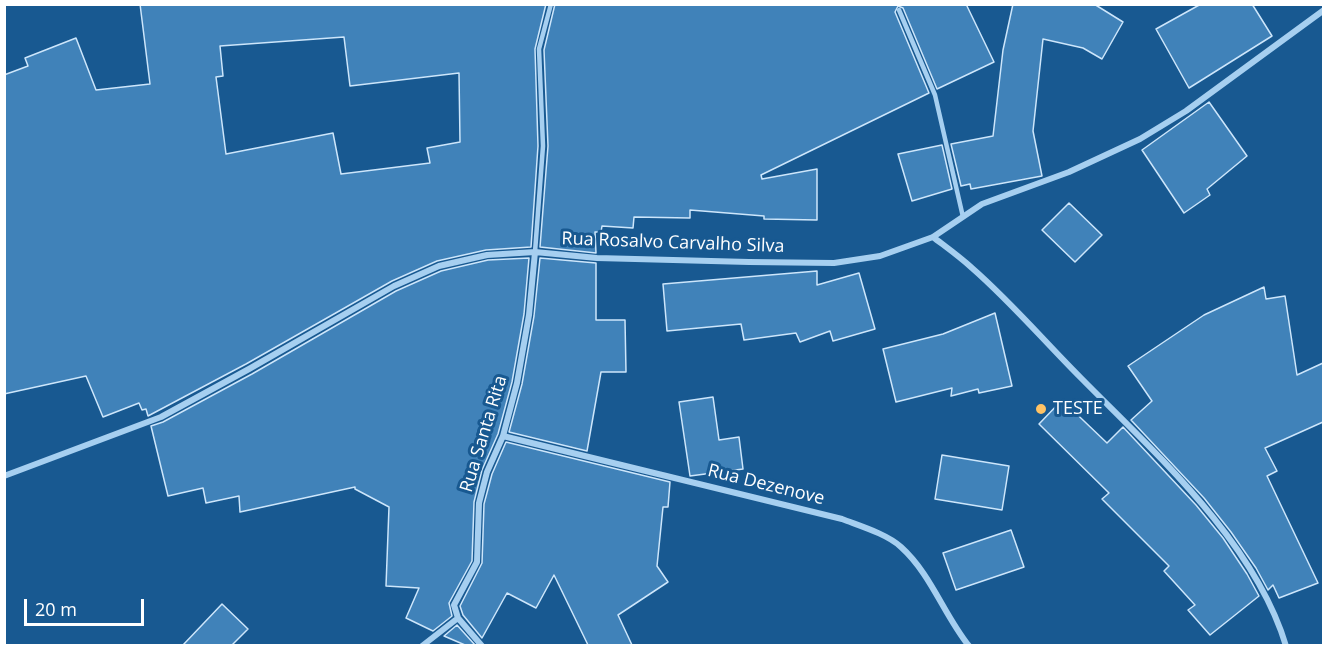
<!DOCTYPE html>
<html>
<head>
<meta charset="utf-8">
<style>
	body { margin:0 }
	#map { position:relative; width:1328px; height:650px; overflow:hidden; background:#185991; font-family:"Open Sans",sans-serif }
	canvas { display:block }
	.frame { position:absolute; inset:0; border:6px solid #fff; pointer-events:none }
	.scale { position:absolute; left:24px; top:599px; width:120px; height:27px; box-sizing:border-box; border:3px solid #fff; border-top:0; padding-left:8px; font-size:18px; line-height:21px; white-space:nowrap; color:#fff; -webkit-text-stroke:4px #185991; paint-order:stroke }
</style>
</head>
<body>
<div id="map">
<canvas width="1328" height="650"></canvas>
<div class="frame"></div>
<div class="scale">20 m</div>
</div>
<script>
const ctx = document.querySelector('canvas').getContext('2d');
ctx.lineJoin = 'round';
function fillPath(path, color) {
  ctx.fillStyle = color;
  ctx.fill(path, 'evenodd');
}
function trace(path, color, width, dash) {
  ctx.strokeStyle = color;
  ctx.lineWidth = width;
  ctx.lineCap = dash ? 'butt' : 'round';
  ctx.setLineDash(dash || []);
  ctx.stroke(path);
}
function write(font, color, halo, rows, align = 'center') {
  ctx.font = font + ' "Open Sans",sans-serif';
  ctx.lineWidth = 6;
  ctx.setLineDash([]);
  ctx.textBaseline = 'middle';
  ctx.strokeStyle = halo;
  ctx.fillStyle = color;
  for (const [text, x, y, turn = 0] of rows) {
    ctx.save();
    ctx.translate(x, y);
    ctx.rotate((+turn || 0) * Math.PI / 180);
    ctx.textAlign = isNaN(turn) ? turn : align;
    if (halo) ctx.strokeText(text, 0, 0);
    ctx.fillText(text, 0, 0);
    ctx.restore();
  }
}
const building = new Path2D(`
	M140 4H546L535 49 538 146 531 247 486 250 437 261 392 281 246 364 148 416 146 409 142 410 139 403 103 417 86 376 4 394V75L28 66 25 58 76 38 96 90 150 84ZM344 37 350 86 459 73 460 142 427 148 430 163 341 174 333 133 226 154 216 77 223 76 220 46Z
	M555 4H966L994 62 937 89 903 8 898 6 895 12 929 93 761 175 762 179 817 169V220L764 219V216L690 210V218L634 217 633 228 602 226 601 232H595L596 253 540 247 548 146 544 50Z
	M1013 4H1094L1123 22 1102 59 1083 48 1043 39 1033 131 1042 176 971 189 970 184 961 186 951 144 993 136 1003 50Z
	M1201 4H1252L1272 36 1189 88 1156 29Z
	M1209 102 1247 156 1207 189 1210 195 1184 213 1142 150Z
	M942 145 952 189 912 201 898 154Z
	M1069 203 1102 235 1075 262 1042 230Z
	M529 258 524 314 512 382 498 434 482 470 474 502 472 561 449 603 452 616 433 631 406 618 419 588 386 586 389 507 355 489V487L240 512 239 496 206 503 203 488 168 496 151 426 163 422 252 374 396 291 441 271 488 260Z
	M540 258 596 263V320H625L626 372H601L587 451 509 432 522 384 534 316Z
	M817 271V285L859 273 875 329 833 341 830 331 800 342 796 333 744 340 741 324 667 331 663 284Z
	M1264 287 1266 299 1285 296 1297 375 1323 363V422L1265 448 1277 471 1267 476 1318 583 1279 598 1273 585 1268 590 1256 568 1231 532 1204 498 1131 420 1152 401 1128 366 1204 315Z
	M995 313 1012 386 979 393 978 389 951 396 952 388 896 402 883 349 943 334Z
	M713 397 719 440 739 437 743 469 690 476 679 402Z
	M1062 400 1107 443 1123 427 1196 505 1223 538 1247 574 1259 596 1210 635 1188 610 1195 605 1164 571 1169 566 1102 499 1109 493 1039 424Z
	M506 442 670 482 668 507H663L657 566 668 582 618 615 632 645H588L554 575 536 608 507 593 482 638 463 615 460 606 482 563 484 504 492 474Z
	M942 455 1009 466 1002 510 935 499Z
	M1011 530 1024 567 956 590 943 553Z
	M222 604 248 629 232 645H183Z
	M457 625 475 645H465L444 636Z`);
fillPath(building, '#4082b9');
trace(building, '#cde6fb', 1.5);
trace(new Path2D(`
	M899 10 935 95 963 217
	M535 252 543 146 539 49 551 4`), '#a6cff0', 4.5);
trace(new Path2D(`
	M933 237C946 247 960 257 972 268 1011 302 1045 342 1081 378 1155 453 1255 542 1286 646
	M503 436 842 519C860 526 887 534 901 547 931 574 944 615 969 646
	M4 476 161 417 249 369 394 286 439 266 487 255 535 252 597 258 749 262 834 263 880 256 933 237 982 204 1069 172 1140 139 1186 111 1324 10
	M422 646 458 618
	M482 646 458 618 454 605 477 562 479 503 487 472 503 436 517 383 529 315 535 252`), '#a6cff0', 6);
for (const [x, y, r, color] of [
	[1041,409,6,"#ffc365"]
]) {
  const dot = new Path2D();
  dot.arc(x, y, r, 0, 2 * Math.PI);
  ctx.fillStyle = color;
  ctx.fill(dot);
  trace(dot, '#185991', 2);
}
write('18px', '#fff', '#185991', [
	["Rua Rosalvo Carvalho Silva",673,243,2],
	["Rua Santa Rita",484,434,-73],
	["Rua Dezenove",766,485,14]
]);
write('18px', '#fff', '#185991', [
	["TESTE",1053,409]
], 'left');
</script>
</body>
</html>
